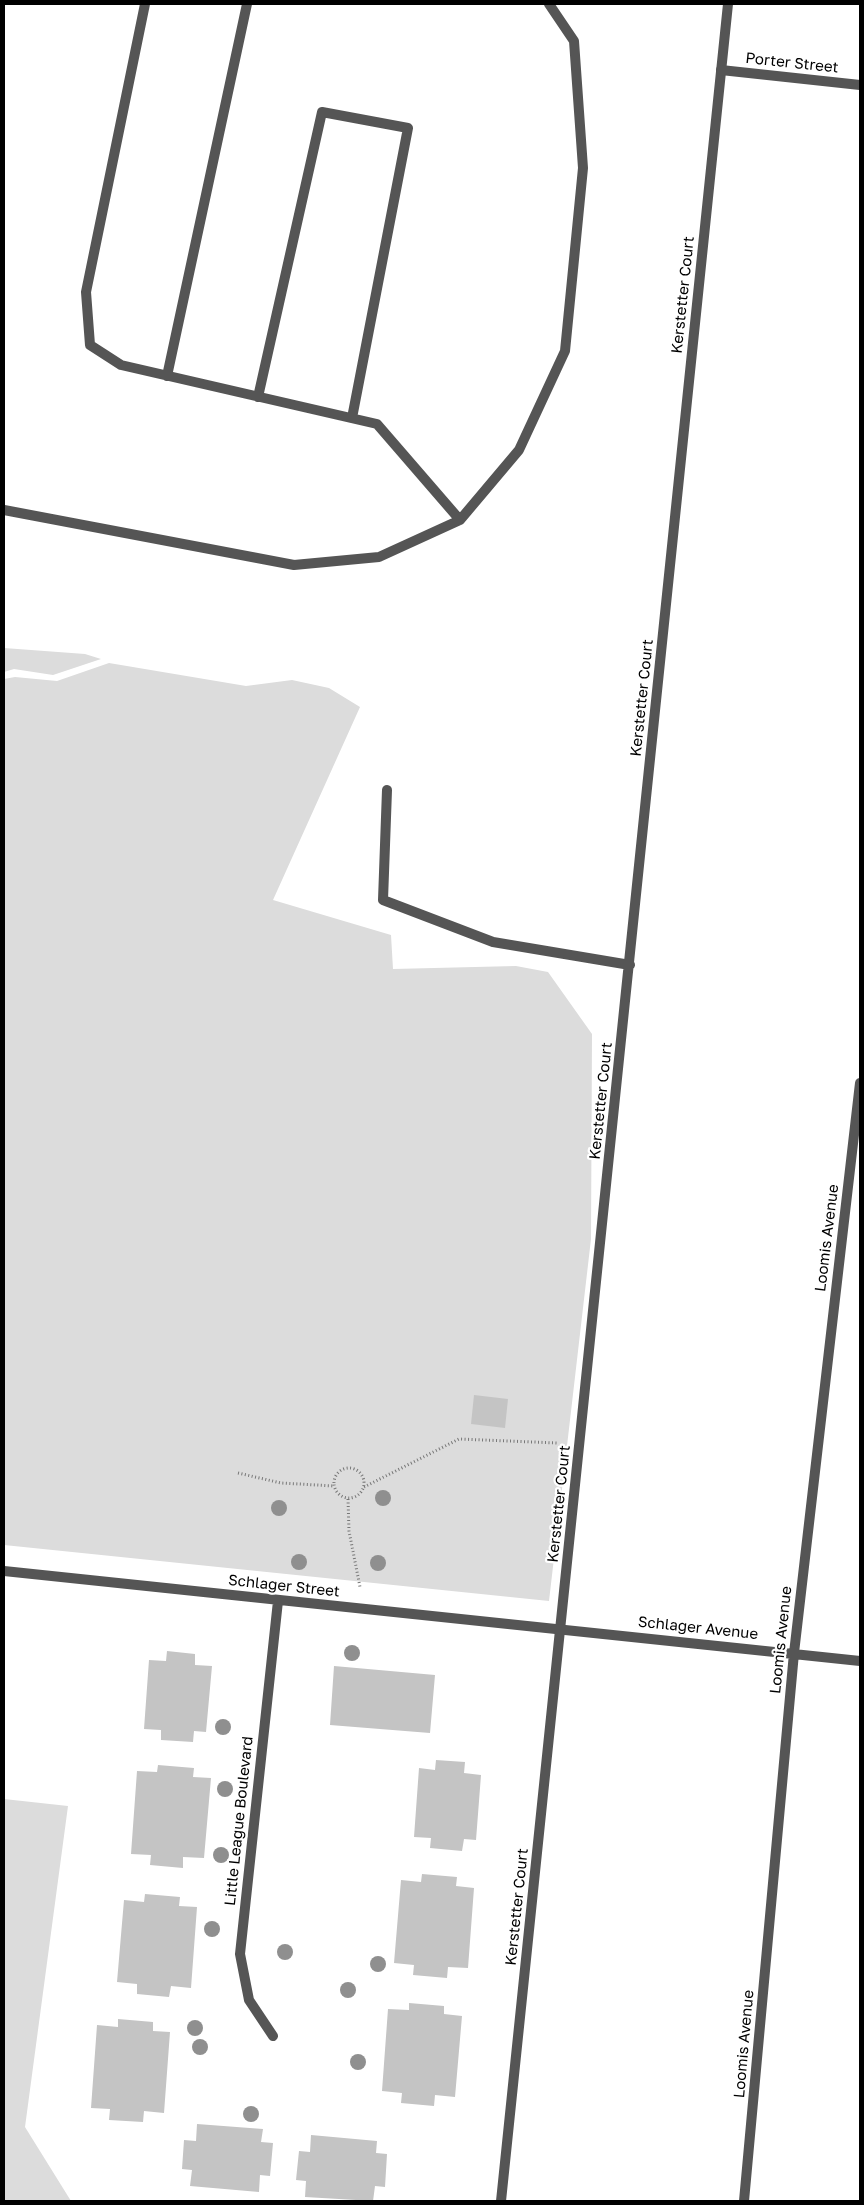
<!DOCTYPE html>
<html>
<head>
<meta charset="utf-8">
<style>
	body { margin:0 }
	#map { position:relative; width:864px; height:2205px; overflow:hidden; background:#fff; font-family:"Golos Text",sans-serif }
	canvas { display:block }
	.frame { position:absolute; inset:0; border:5px solid #000; pointer-events:none }
</style>
</head>
<body>
<div id="map">
<canvas width="864" height="2205"></canvas>
<div class="frame"></div>
</div>
<script>
const ctx = document.querySelector('canvas').getContext('2d');
ctx.lineJoin = 'round';
function fillPath(path, color) {
  ctx.fillStyle = color;
  ctx.fill(path, 'evenodd');
}
function trace(path, color, width, dash) {
  ctx.strokeStyle = color;
  ctx.lineWidth = width;
  ctx.lineCap = dash ? 'butt' : 'round';
  ctx.setLineDash(dash || []);
  ctx.stroke(path);
}
function write(font, color, halo, rows, align = 'center') {
  ctx.font = font + ' "Golos Text",sans-serif';
  ctx.lineWidth = 4.5;
  ctx.setLineDash([]);
  ctx.textBaseline = 'middle';
  ctx.strokeStyle = halo;
  ctx.fillStyle = color;
  for (const [text, x, y, turn = 0] of rows) {
    ctx.save();
    ctx.translate(x, y);
    ctx.rotate((+turn || 0) * Math.PI / 180);
    ctx.textAlign = isNaN(turn) ? turn : align;
    if (halo) ctx.strokeText(text, 0, 0);
    ctx.fillText(text, 0, 0);
    ctx.restore();
  }
}
fillPath(new Path2D(`
	M4 648 85 654 101 659 53 675 14 669 4 672Z
	M109 663 246 686 292 680 329 688 360 707 273 900 391 935 393 969 516 966 548 972 592 1034 591 1239 549 1601 4 1545V679L15 677 57 681Z
	M4 1799 68 1806 25 2127 71 2201H4Z`), '#dcdcdc');
fillPath(new Path2D(`
	M474 1395 508 1399 505 1428 471 1424Z
	M167 1651 195 1654V1665L212 1666 206 1732 194 1731 193 1742 161 1740V1730L144 1729 149 1660 166 1661Z
	M334 1666 435 1675 430 1733 330 1725Z
	M436 1760 465 1762 464 1773 481 1775 476 1840 464 1839 462 1851 430 1848 431 1838 414 1837 419 1768 435 1770Z
	M158 1765 194 1768 193 1777 211 1778 204 1858 183 1857V1868L150 1865 151 1855 131 1854 137 1771 157 1772Z
	M422 1874 457 1877 456 1886 474 1888 468 1968 448 1967 447 1978 413 1975 414 1965 394 1963 401 1880 421 1882Z
	M145 1894 180 1897 179 1906 197 1907 191 1988 171 1986 169 1997 137 1994V1984L117 1982 124 1900 144 1902Z
	M409 2003 444 2006V2014L462 2016 455 2097 435 2095 434 2106 401 2103 402 2093 382 2091 388 2009 409 2010Z
	M118 2019 153 2022V2031L170 2032 164 2113 144 2111 143 2122 109 2120 110 2109 91 2108 97 2025 118 2027Z
	M197 2124 263 2129 261 2142 273 2143 270 2176 260 2175 259 2192 190 2186 192 2170 182 2169 184 2140 196 2141Z
	M311 2135 377 2141 376 2153 387 2154 385 2187 375 2186 373 2201 305 2197 306 2181 296 2180 299 2151 310 2152Z`), '#c4c4c4');
trace(new Path2D(`
	M334 1483a15 15 0 1 1 30 0a15 15 0 1 1-30 0Z
	M238 1473 281 1483 334 1486
	M364 1487 459 1439 557 1443
	M348 1499 349 1531 360 1587`), '#777', 3, [1, 2.5]);
trace(new Path2D(`
	M145 4 86 292 90 345 121 365 377 424 460 520
	M167 376 247 4
	M258 397 322 112 408 128 352 418
	M4 510 294 565 379 557 460 520 519 450 565 351 583 168 574 41 549 4
	M387 790 383 900 493 942 630 965
	M501 2201 728 4`), '#555', 10);
trace(new Path2D(`
	M721 70 860 85
	M4 1571 860 1661
	M273 2036 249 2000 240 1954 278 1601
	M744 2201 794 1653 860 1083`), '#555', 10);
ctx.fillStyle = '#8f8f8f';
for (const [x, y] of [
	[383,1498],
	[279,1508],
	[299,1562],
	[378,1563],
	[352,1653],
	[223,1727],
	[225,1789],
	[221,1855],
	[212,1929],
	[285,1952],
	[378,1964],
	[348,1990],
	[195,2028],
	[200,2047],
	[358,2062],
	[251,2114]
]) {
  ctx.beginPath();
  ctx.arc(x, y, 8, 0, 2 * Math.PI);
  ctx.fill();
}
write('15px', '#000', '#fff', [
	["Porter Street",792,63,6],
	["Kerstetter Court",683,295,-84],
	["Kerstetter Court",642,698,-84],
	["Kerstetter Court",601,1101,-84],
	["Loomis Avenue",827,1238,-83],
	["Kerstetter Court",559,1504,-84],
	["Schlager Street",284,1586,6],
	["Schlager Avenue",698,1628,6],
	["Loomis Avenue",781,1640,-84],
	["Little League Boulevard",239,1821,-84],
	["Kerstetter Court",517,1907,-84],
	["Loomis Avenue",744,2044,-85]
]);
</script>
</body>
</html>
